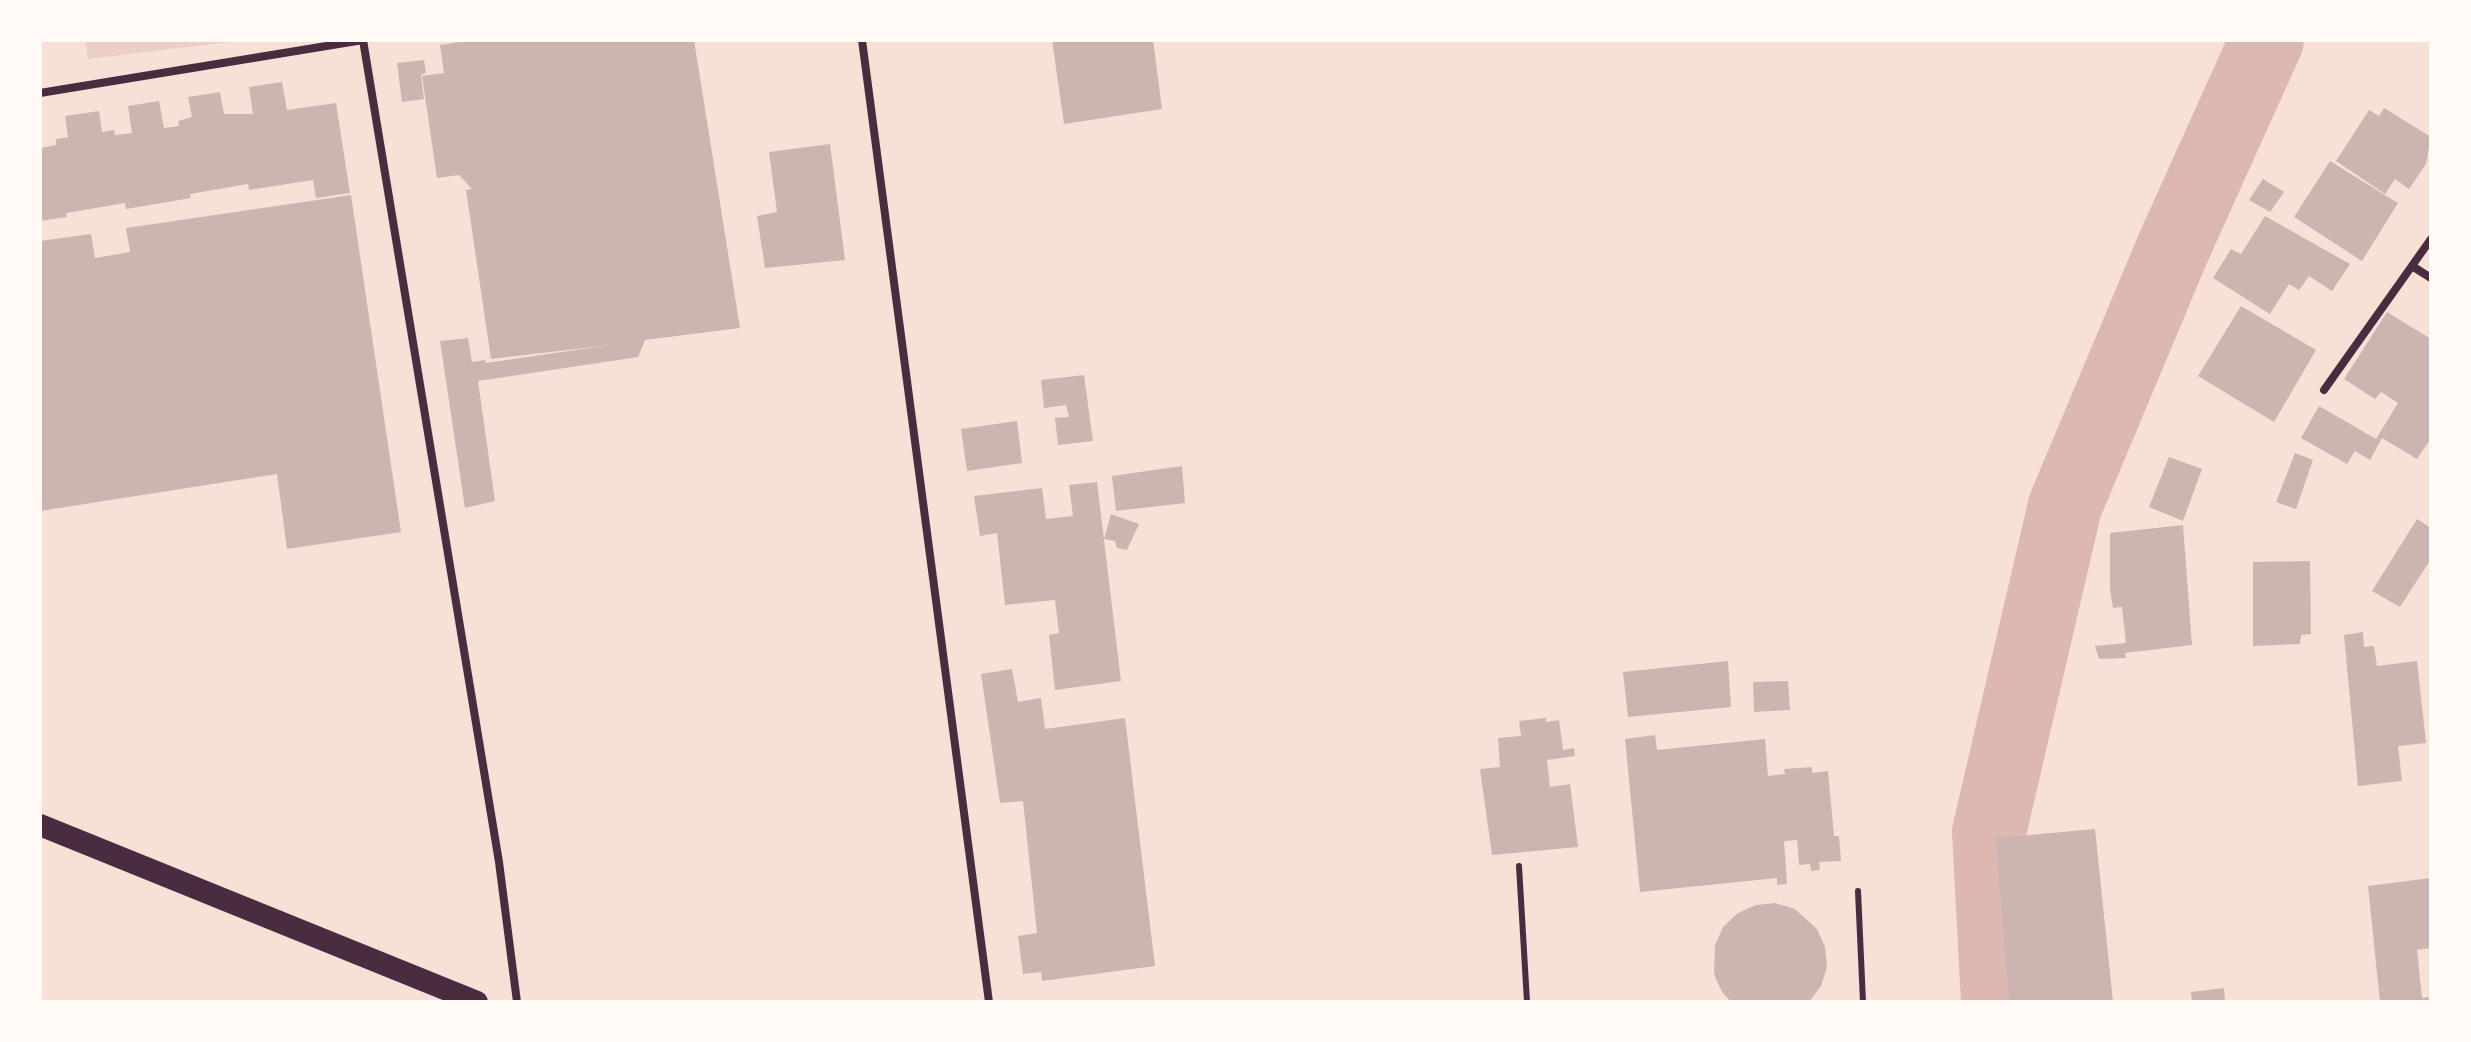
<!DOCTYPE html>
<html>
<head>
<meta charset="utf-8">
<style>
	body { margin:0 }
	#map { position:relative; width:2471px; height:1042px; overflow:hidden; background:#f7e1d7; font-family:Figtree,sans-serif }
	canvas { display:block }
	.frame { position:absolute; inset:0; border:42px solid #fffaf5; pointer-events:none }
</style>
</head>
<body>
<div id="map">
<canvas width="2471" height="1042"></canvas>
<div class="frame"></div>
</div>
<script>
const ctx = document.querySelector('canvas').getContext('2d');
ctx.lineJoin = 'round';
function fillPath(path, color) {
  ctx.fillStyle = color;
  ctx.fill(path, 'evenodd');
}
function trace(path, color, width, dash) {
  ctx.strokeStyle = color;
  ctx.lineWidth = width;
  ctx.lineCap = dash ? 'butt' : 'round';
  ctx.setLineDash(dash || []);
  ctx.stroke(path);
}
fillPath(new Path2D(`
	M85 40H247L88 59Z`), '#ebcfc5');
trace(new Path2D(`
	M1998 1002 1989 832 2065 506 2174 246 2267 40`), '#dcb8b0', 74);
fillPath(new Path2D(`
	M472 40H694L740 328 645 340 638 357 478 381 495 501 465 508 440 341 468 338 472 362 485 360 486 363 610 345 491 359 466 190 472 189 459 175 437 178 422 76 444 73 440 45Z
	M1052 40H1153L1162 109 1064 124Z
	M424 60 426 73 421 75 424 99 402 102 397 63Z
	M282 82 287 110 336 103 350 193 316 198 313 180 249 190 248 184 190 194 191 198 126 209 125 203 66 213 67 217 40 221V148L56 145V139L68 137 65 116 99 111 102 132 114 130 115 135 132 133 128 106 159 101 164 128 179 126 178 121 192 117 188 97 220 92 224 114H253L249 87Z
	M2384 108 2431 137 2426 164 2409 189 2395 179 2385 194 2336 161 2369 110 2379 116Z
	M830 144 845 260 765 268 757 216 777 212 769 152Z
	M2330 161 2398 203 2362 261 2294 217Z
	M2263 179 2284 192 2270 212 2249 200Z
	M351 195 401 532 287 549 277 474 40 511V241L91 234 95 258 130 252 126 228Z
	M2265 216 2350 264 2332 291 2309 276 2299 290 2289 284 2270 314 2213 278 2231 249 2241 254Z
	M2241 306 2316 350 2274 422 2198 376Z
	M2387 312 2431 339V438L2417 459 2382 438 2370 460 2355 451 2347 464 2301 438 2319 406 2376 439 2398 403 2381 392 2375 399 2344 379Z
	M1084 375 1093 441 1058 445 1055 418 1069 417 1066 405 1044 408 1041 380Z
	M1017 421 1022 463 967 471 961 429Z
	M2295 453 2313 460 2296 509 2276 502Z
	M2169 457 2202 469 2183 521 2149 507Z
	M1182 466 1185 503 1116 511 1112 476Z
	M1097 482 1121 681 1055 690 1049 635 1059 633 1055 600 1005 605 997 533 980 536 974 496 1042 488 1046 519 1073 516 1069 485Z
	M1111 514 1139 524 1127 550 1117 548 1115 541 1104 539Z
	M2417 519 2431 528V559L2400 607 2372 591Z
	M2183 525 2192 645 2125 653 2126 658 2099 659 2095 646 2126 643 2122 607 2113 608 2110 589V533Z
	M2310 561 2311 634 2301 635 2300 644 2253 646V562Z
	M2363 632 2364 647 2374 646 2377 666 2417 661 2426 743 2398 746 2402 781 2358 786 2344 635Z
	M1728 661 1731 707 1628 717 1623 672Z
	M1012 669 1018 702 1041 698 1045 729 1125 718 1155 966 1042 981 1041 972 1023 974 1018 936 1037 933 1023 801 1000 803 981 674Z
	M1788 681 1790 710 1754 712 1753 682Z
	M1546 718V722L1559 720 1563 750 1574 748 1575 756 1547 760 1550 787 1570 784 1578 847 1492 855 1480 769 1500 767 1498 738 1521 736 1519 721Z
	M1655 735 1657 750 1765 739 1768 776 1785 774 1784 769 1812 767V773L1828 771 1834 836H1839L1841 861 1819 862 1820 870 1811 871 1810 864 1799 865 1797 840 1784 841 1787 884 1777 885V878L1640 892 1625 739Z
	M2095 829 2113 1002H2009L1996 838Z
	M2431 878V948L2417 950 2422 998 2431 997V1002H2380L2368 886Z
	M1775 903 1795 909 1817 929 1825 947 1827 967 1821 986 1809 1002H1731L1722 992 1714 974 1715 945 1723 927 1738 913 1756 905Z
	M2224 988 2225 1002H2192L2191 992Z`), '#ccb4b1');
trace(new Path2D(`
	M1519 866 1527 1002
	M1858 891 1863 1002`), '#4a2c40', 6);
trace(new Path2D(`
	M363 40 499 862 517 1002
	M862 40 989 1002
	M40 93 363 40
	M2412 266 2431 278
	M2324 390 2431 239`), '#4a2c40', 8);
trace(new Path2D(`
	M40 825 477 1002`), '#4a2c40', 22);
</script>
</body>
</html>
